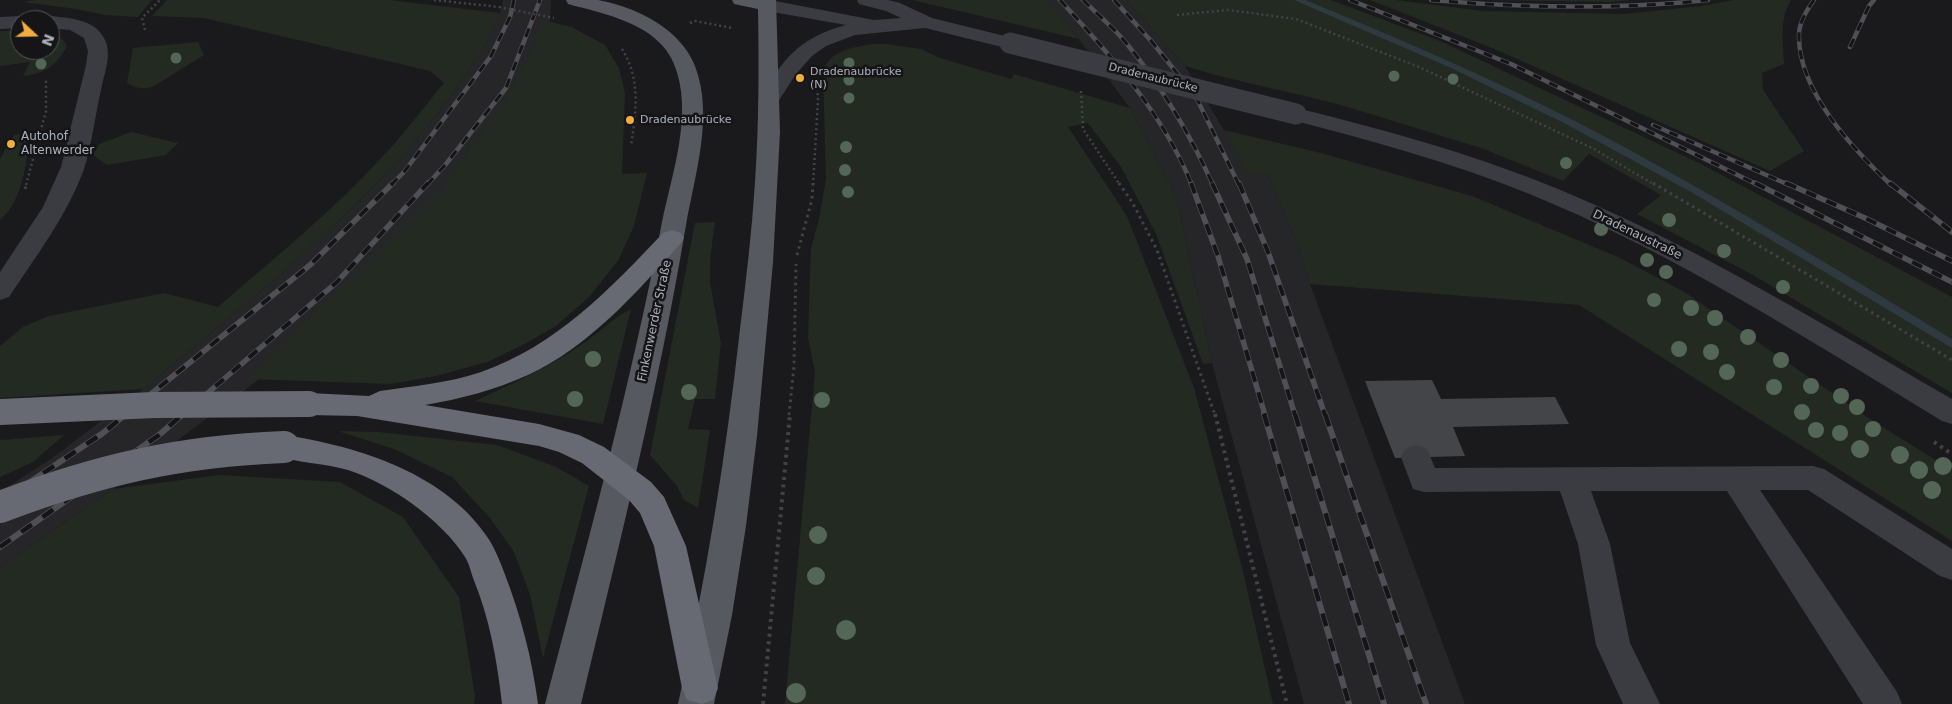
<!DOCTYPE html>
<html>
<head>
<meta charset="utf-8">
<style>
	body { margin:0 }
	#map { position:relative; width:1952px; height:704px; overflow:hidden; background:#1a1a1c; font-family:"DejaVu Sans",sans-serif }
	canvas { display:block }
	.north { position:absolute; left:10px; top:10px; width:50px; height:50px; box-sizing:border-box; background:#151517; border:1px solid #515459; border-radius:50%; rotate:111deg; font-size:14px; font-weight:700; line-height:20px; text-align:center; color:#acb2bb }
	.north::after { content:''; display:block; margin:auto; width:18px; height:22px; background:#f1ad3d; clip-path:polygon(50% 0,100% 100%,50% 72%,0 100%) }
</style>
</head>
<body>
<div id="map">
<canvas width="1952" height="704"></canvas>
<div class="north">N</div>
</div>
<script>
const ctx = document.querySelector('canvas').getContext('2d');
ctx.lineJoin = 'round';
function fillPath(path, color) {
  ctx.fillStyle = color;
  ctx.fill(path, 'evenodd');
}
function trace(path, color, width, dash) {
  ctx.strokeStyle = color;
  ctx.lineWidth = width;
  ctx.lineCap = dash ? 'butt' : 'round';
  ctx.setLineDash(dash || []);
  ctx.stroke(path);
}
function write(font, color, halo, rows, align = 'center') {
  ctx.font = font + ' "DejaVu Sans",sans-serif';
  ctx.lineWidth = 5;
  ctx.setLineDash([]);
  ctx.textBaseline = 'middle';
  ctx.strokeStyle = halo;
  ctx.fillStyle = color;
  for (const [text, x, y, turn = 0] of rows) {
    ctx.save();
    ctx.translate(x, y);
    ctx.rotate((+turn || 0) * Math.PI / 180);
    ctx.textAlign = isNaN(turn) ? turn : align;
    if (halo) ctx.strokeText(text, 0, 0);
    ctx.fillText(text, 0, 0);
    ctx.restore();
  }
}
fillPath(new Path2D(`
	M503 0H551L550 23 526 86 449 193 286 359 113 489 0 567V492L55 456 143 389 279 276 352 208 398 161 436 116 480 54 500 13Z
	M1046 0H1126L1185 66 1224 130 1246 171 1268 175 1299 247 1310 284 1465 704H1304L1212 363 1176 196 1130 108 1061 15Z`), '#262629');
fillPath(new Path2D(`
	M35 0H152L138 17 105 15 76 9 23 2Z
	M167 0H389L500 13 480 54 436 116 398 161 352 208 279 276 143 389 0 398V346L23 327 49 316 164 293 218 307C274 258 333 211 383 156 405 133 424 107 444 83L430 71 204 18 152 16Z
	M912 0H1046L1061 15 1079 39Z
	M1126 0H1331L1440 41 1701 164 1952 297V393L1751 274 1637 214 1661 195 1589 154 1563 181 1481 148 1338 104 1215 75 1185 66Z
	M1370 0H1396L1483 11 1624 14 1702 6 1733 0H1791C1779 20 1783 41 1784 64L1762 73 1763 90 1804 151 1770 171 1497 50Z
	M1479 0H1632L1610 2Z
	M543 20 572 27 605 45 619 68 625 93 622 174 647 173 634 226 618 261 589 297 556 326 521 346 487 362 436 376 391 384 247 379 437 196 505 102 528 60Z
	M0 31H20V50H50V34L63 40 67 46C56 66 45 74 23 76L30 62 0 66Z
	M198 42 204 55 154 86C144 90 137 89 127 83L133 48Z
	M872 44H886L921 49 940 58 1011 79 1014 74 1130 108 1176 196 1212 363 1203 364 1156 234 1121 167 1088 123 1068 127 1127 216 1194 388 1242 567 1273 704H785L815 372 808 338 811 248 819 219 826 179 823 73C828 50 852 48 872 44Z
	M1224 130 1321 153 1472 196 1618 257 1683 291 1873 421 1952 470V541L1579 305 1310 284 1299 247 1268 175 1246 172Z
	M131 132 178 143 166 155 107 165 93 155 99 144Z
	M31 133C26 162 24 199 0 220V159L14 135Z
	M715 222 710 260V282L721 343 715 399H695L688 429 710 430 698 508 684 500 677 486 650 455 695 223Z
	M631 309 603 424 475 401C511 384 548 368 581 345 598 334 612 318 631 309Z
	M338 431 379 432 497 445 556 467 589 486 543 658 530 595 514 552 490 518 452 477 394 449Z
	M64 435 33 462 0 477V440Z
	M219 475 340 482 403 517 459 597 475 696 474 704H0V567L113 489Z`), '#222a22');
fillPath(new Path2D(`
	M1294 0H1305C1396 37 1486 76 1573 120 1703 187 1827 264 1952 339V348L1691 192 1566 124 1451 68Z`), '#2f3a40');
fillPath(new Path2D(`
	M1432 380 1441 399 1555 397 1569 424 1453 427 1465 456 1395 458 1365 381Z`), '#444549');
trace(new Path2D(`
	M434 0 499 7
	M1177 15 1228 10 1296 19 1419 67 1594 149 1655 185
	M690 23 695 21 732 28
	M145 30 142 18 160 0
	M622 49C641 79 636 112 631 146
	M1081 91 1083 129 1120 185
	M26 185 46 111V79
	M813 185 818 100 817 83`), '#414348', 2.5, [2, 3]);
trace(new Path2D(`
	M1119 183 1132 202 1157 250 1215 415
	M1653 183 1952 360
	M25 189 27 183
	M797 255 812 199 813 183
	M789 415 794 366 796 264`), '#414348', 3, [2.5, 4]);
trace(new Path2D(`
	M1215 414 1287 704
	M1934 442 1952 454
	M763 704 790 414`), '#414348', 4, [3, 4.5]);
fillPath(new Path2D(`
	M770 0 874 20 901 18 886 11 859 4 857 0H888L900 3 932 18 1017 39 1020 43 1017 47 1010 49 925 28 855 35 826 46 812 56 796 74 776 105 769 107 762 105 758 101C783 59 798 38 846 25L767 11 760 9 758 5 760 1Z
	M20 16 28 20H20V28L0 29V17Z
	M50 16C69 18 94 19 104 38 113 53 104 74 101 90 95 116 92 143 84 169 67 216 36 256 9 297L0 300V272L43 207 61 167 86 65 88 51 84 38 70 30 50 28V20H42Z
	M1296 108C1391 131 1487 158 1577 197 1707 253 1829 328 1952 399V424L1942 421C1807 339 1673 252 1527 193 1450 162 1369 140 1288 119L1285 114 1288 109Z
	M1416 445 1427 449 1435 468 1813 466 1824 469 1952 549V580L1940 576 1808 490H1760L1897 692 1902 704H1863L1727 491H1591L1610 544 1630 643 1660 704H1623L1596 645 1578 544 1560 491 1424 492 1413 489 1401 457 1405 449Z`), '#3b3c41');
fillPath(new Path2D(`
	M566 0C576 0 588 0 598 0 636 7 680 28 695 66 714 116 695 174 686 225 659 387 619 545 581 704H545C587 544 631 385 662 222 672 173 694 113 674 64 658 24 605 14 568 4Z
	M732 0H776L780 132 773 262 757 436 746 526 732 615 714 704H678C706 580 726 455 740 329 746 280 752 231 755 182 759 124 759 67 758 9L734 4Z`), '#575960');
fillPath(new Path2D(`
	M672 230 681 233 684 238 681 243C636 293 589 347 528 375 495 390 460 399 425 405L539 424 579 435 604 447 651 482 664 497 686 546 718 688 713 700 702 704 687 700 682 688 654 546 640 513 629 500 582 463 559 452 539 446 357 416 309 415 299 412 295 404 299 396 309 393 369 396 380 391C413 386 449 383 481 372 556 346 610 289 663 233Z
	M284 435C358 446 448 474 490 541 496 551 500 562 504 572 521 616 532 658 538 704H502C497 661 490 619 473 578 471 572 469 563 465 557 442 520 389 483 348 470 323 463 298 463 273 455L269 447 273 439Z`), '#676a72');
const railFar2 = new Path2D(`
	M1060 0C1112 57 1162 112 1192 185
	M1083 0C1097 14 1114 28 1127 44 1162 87 1190 134 1213 185
	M1114 0 1152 42 1196 97 1239 185
	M1350 0 1511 64 1758 185
	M1431 0C1524 8 1615 10 1708 0
	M1814 0C1807 10 1799 22 1799 35 1798 91 1853 149 1891 185
	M1850 47 1869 6 1874 0
	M1653 125 1789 185
	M391 185 404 172 491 56 510 17 514 0
	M427 185 446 164 506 88 540 0`);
const railFar1 = new Path2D(`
	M1191 183 1218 256 1265 415
	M1212 183 1247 259 1295 415
	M1239 183 1268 252 1325 415
	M1755 183 1952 282
	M1786 183 1865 218 1952 261
	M1890 183 1952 232
	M125 415 310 265 393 183
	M182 415 337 282 428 183`);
const rail = new Path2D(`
	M1264 414 1349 704
	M1295 414 1384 704
	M1325 414 1426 704
	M0 502 103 433 126 414
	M0 547 159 435 183 414`);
trace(railFar2, '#4e5056', 4.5);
trace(railFar1, '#4e5056', 5.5);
trace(rail, '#4e5056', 6);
trace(railFar2, '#151517', 3, [9]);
trace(railFar1, '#151517', 4, [11]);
trace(rail, '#151517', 4.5, [13]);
trace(new Path2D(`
	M499 7 554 18`), '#414348', 2.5, [2, 3]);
trace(new Path2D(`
	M1010 43 1296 114`), '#3b3c41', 21);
trace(new Path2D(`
	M0 412 154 405 309 404`), '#676a72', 26);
trace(new Path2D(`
	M0 507C98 470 179 451 284 447`), '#676a72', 32);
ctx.fillStyle = '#546756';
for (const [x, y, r] of [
	[176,58,5.5],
	[849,63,5.5],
	[41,64,5.5],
	[1394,76,5.5],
	[1453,79,5.5],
	[849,80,5.5],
	[849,98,5.5],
	[846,147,6],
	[1566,163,6],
	[845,170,6],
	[848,192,6],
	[1669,220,7],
	[1601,229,7],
	[1724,251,7],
	[1647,260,7],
	[1666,272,7],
	[1783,287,7],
	[1654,300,7],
	[1691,308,8],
	[1715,318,8],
	[1748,337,8],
	[1679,349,8],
	[1711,352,8],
	[593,359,8],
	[1781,360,8],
	[1727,372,8],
	[1811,386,8],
	[1774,387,8],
	[689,392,8],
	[1841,396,8],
	[575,399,8],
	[822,400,8],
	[1857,407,8],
	[1802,412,8],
	[1873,429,8],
	[1816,430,8],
	[1840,433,8],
	[1860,449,9],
	[1900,455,9],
	[1943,466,9],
	[1919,470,9],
	[1932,490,9],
	[818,535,9],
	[816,576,9],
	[846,630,10],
	[796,693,10]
]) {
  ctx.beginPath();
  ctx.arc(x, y, r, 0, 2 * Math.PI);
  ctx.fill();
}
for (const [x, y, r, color] of [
	[800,78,5,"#f1ad3d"],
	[630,120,5,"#f1ad3d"],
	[11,144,5,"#f1ad3d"]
]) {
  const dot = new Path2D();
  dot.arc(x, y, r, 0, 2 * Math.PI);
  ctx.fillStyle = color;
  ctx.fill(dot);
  trace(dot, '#151517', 2);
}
write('11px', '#acb2bb', '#151517', [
	["Dradenaubrücke",810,72],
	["(N)",810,85],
	["Dradenaubrücke",640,120]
], 'left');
write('11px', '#acb2bb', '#151517', [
	["Dradenaubrücke",1153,78,14]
]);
write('12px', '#acb2bb', '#151517', [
	["Autohof",21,137],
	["Altenwerder",21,151]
], 'left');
write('12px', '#acb2bb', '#151517', [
	["Dradenaustraße",1637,235,26],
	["Finkenwerder Straße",655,321,-78]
]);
</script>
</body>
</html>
